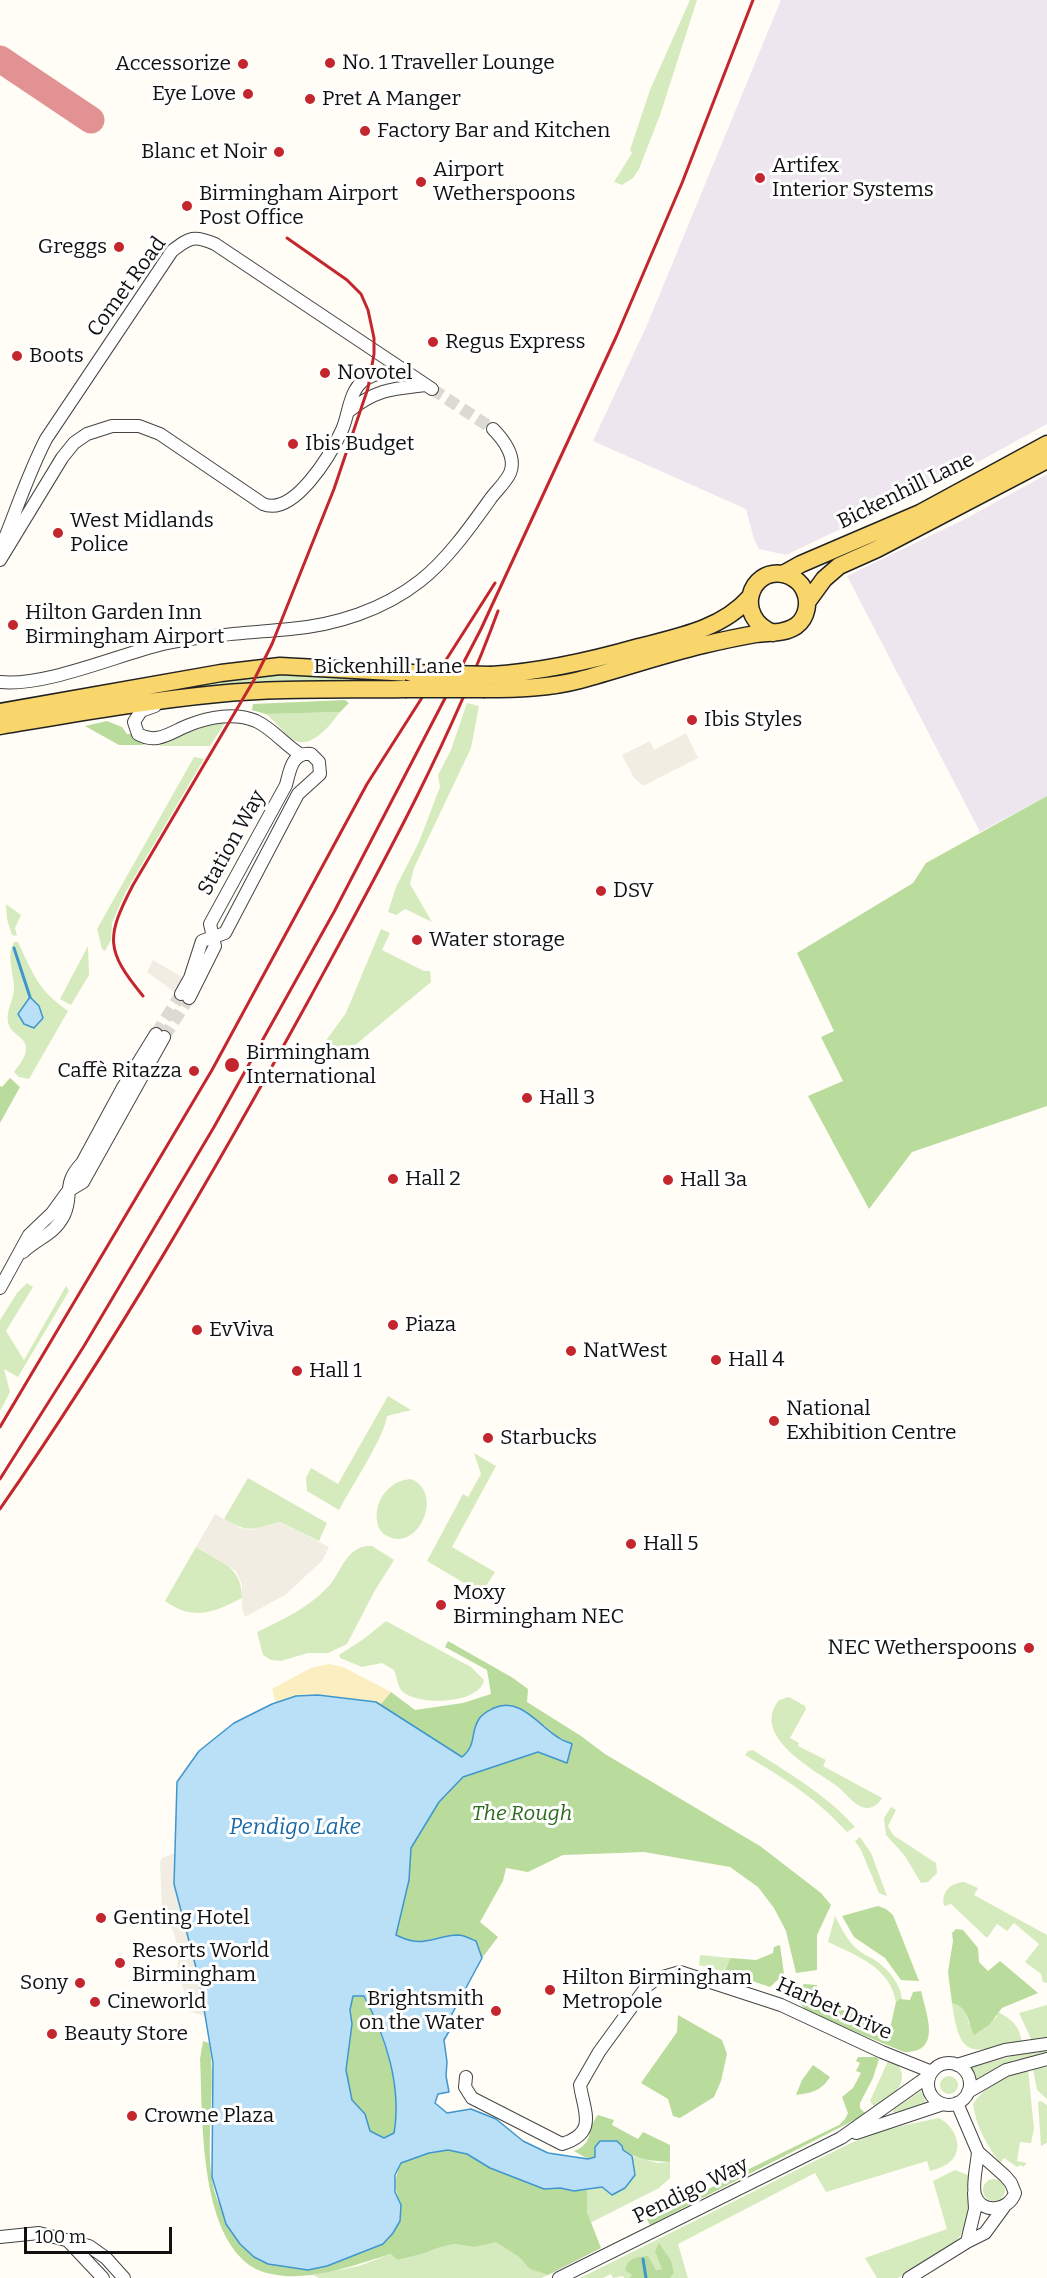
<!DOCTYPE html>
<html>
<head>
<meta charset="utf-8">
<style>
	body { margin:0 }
	#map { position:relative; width:1047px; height:2278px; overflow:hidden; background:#fffdf5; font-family:Bitter,serif }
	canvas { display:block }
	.scale { position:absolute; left:24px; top:2227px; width:148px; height:27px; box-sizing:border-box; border:3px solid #111; border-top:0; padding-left:8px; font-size:18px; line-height:21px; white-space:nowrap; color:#111; -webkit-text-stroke:4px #fff; paint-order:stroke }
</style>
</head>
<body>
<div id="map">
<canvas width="1047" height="2278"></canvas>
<div class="scale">100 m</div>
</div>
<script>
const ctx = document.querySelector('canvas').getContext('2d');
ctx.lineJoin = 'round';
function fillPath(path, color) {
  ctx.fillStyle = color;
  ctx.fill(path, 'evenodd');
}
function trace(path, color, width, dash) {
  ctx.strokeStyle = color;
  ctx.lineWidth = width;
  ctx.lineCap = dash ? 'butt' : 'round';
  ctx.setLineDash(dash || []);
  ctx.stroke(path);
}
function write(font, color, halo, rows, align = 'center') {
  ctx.font = font + ' Bitter,serif';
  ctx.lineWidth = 6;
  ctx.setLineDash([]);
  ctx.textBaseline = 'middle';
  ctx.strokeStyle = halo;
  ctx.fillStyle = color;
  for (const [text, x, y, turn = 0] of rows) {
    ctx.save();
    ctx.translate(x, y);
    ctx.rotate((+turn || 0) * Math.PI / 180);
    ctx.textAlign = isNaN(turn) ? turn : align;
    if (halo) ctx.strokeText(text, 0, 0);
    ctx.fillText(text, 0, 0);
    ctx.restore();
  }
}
fillPath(new Path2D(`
	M781 0H1047V424L918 495 832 533 786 555 759 549 754 539 746 509 593 441 647 325Z
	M1047 474V796L980 832 847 576 967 518Z`), '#eee6ef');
fillPath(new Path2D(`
	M690 0H697L660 115 639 169 633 178 622 185 614 182 632 153 630 150 650 90Z
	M297 672 360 676 357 683 0 718 240 676Z
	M467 703 479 706 471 748 414 868 410 884 432 922 405 909 396 915 388 912 396 887 419 842 440 787 438 775 451 750Z
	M340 712C330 725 310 753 290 738 282 731 275 721 266 714Z
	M209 723H225L210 746H159Z
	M194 757 204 759 125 893 112 923 111 940 105 951 102 949 97 929Z
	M6 904 21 915 15 928 17 936 12 935 7 919Z
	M381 929 390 933 382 950 424 971H430L431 982 342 1056 327 1062 317 1053 346 1013Z
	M14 942H18C33 974 38 990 68 1011L29 1079 19 1077 14 1072C19 1065 27 1056 26 1047 25 1038 15 1035 11 1029 2 1015 14 1002 14 988 14 973 6 956 14 942Z
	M88 946 89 975 71 1005 60 999Z
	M27 1283 33 1287 6 1331 24 1360 66 1286 69 1291 18 1377 4 1369 10 1392 0 1411V1320L17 1293Z
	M388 1396 411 1410 387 1416C385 1436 350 1489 339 1510L307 1491 306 1478 311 1468 338 1484Z
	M474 1453 496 1466 452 1547 495 1572 484 1589 476 1590 427 1561 463 1494 468 1497 481 1474Z
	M248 1478 327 1523 319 1541 280 1522C253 1529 250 1534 224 1519Z
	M411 1479C445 1493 418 1553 387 1536 381 1533 378 1528 377 1521 374 1500 390 1480 411 1479Z
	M366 1546H372L394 1560 374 1592 347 1644 328 1653H308L281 1661 271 1660 263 1655 257 1632C282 1620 310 1607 329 1586 341 1572 345 1550 366 1546Z
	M196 1547C220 1562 242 1566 242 1598 213 1613 193 1621 165 1601Z
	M386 1621 471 1667 484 1680C480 1704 419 1706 403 1692 398 1688 397 1677 394 1670L382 1663 362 1667 340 1658 339 1655 365 1638Z
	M789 1697 805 1706 806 1709 790 1738 799 1743 798 1746 826 1760 823 1766 882 1798C878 1805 871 1810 862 1807 853 1804 845 1792 837 1786 813 1769 750 1736 779 1700Z
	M753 1750C788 1773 826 1794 855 1827L847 1832C815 1797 785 1779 745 1755L748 1751Z
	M891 1807 896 1810 888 1826 893 1835 936 1863 937 1873 928 1882 921 1883 905 1856 886 1835 884 1818Z
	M860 1837 871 1853 887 1896 879 1893 861 1850 855 1841Z
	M964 1882 978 1888 974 1895 1047 1935V1983L1043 1982 1041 1974 1025 1962 1039 1944 1014 1923 1007 1931 997 1924 987 1938 951 1904 944 1906C941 1892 950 1883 964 1882Z
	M835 1916C841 1927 846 1939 856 1948 862 1954 869 1956 876 1961 888 1969 901 1984 902 1999L896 2002C890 1967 857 1956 828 1942Z
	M700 1955 730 1958 725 1972 699 1965Z
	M952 2003C965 2005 966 2012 969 2024L996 2018 998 2012C1013 2020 1019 2026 1022 2042 972 2052 960 2062 952 2003Z
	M1047 2005V2039L1032 2041 1019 2013Z
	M1047 2049V2055L1015 2060 974 2080 969 2068 1030 2051Z
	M888 2061 899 2066C910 2087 889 2096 875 2108L870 2101Z
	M1047 2067V2099L1037 2090 1033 2069Z
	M1028 2069 1034 2129 1031 2143 1020 2142 1017 2161 1027 2163 1023 2167 1021 2165 1017 2167 1004 2158 1000 2163C987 2145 976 2127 973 2104 983 2088 1009 2073 1028 2069Z
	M940 2085a9 9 0 1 1 18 0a9 9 0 1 1-18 0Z
	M921 2091 926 2103 894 2113 893 2110Z
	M1041 2101 1047 2105V2143L1041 2146 1038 2102Z
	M938 2118C954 2124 965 2148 951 2161 946 2166 937 2169 930 2171L927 2161 826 2192 815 2173 678 2244 688 2278H670L674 2273 662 2269 632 2275 629 2278H624L623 2276 613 2278 611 2274 603 2278H580L851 2143 883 2130Z
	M632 2156 658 2163 670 2162V2178L659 2188 590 2223 587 2212V2190L602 2187 612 2195 635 2175Z
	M955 2170 968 2175C968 2200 972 2227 952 2246L898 2278H877L865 2258 947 2229 933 2181Z
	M983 2190a11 11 0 1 1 22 0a11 11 0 1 1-22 0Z
	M496 2241 519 2257 531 2269 548 2275 541 2278H319L313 2275 359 2266 391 2254 399 2260 422 2254 441 2247 454 2244 474 2247Z`), '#d5ebbd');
fillPath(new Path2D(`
	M345 700 349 703 340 712 266 714 252 710 253 704Z
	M107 721 122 727 127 734H133L136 740 144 745H119L85 726Z
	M1047 796V1106L912 1152 869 1209 808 1096 843 1081 821 1037 834 1031 797 953 913 883 926 863Z
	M10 1078 20 1087 0 1123V1086L2 1087Z
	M448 1641 513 1678 528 1689 527 1702 581 1736 605 1754 760 1846 821 1893 831 1905 817 1935V1970L796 1973 786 1931 774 1908 758 1887 730 1867 644 1852 563 1855 528 1872 506 1868 503 1881 480 1922 498 1937 482 1958 476 1941C471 1939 464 1935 458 1935 431 1936 425 1948 396 1935L409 1880 411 1848 439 1802 463 1777 538 1752 567 1763 559 1738 544 1725 477 1721 471 1750 462 1757 380 1705 391 1692 415 1710 463 1703 491 1694 487 1670 445 1647Z
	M878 1906 886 1909 893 1915 919 1981 901 1980 885 1958 854 1937 842 1916Z
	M956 1929 963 1930 978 1948 979 1962 988 1971 1000 1961 1038 1993 1002 2008 989 2025 974 2035C968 2022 968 2006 952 2003L948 1972 953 1941 952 1933Z
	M780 1945 784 1974 770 1987 725 1972 730 1958 756 1960 773 1953 774 1947Z
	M804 1984 817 1985 814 1999 890 2028 896 2002 900 1999 910 2000 913 1992 921 1991C927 2016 942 2053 904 2052L807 2012 800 2003 798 1990Z
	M353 1996H364C385 2039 402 2086 394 2134L384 2138 370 2131 365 2114 352 2100 346 2070 350 2010Z
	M678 2015 722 2040 727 2054 721 2081 714 2097 680 2118 673 2116 668 2099 641 2083 677 2032Z
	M203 2041 209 2043C218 2091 201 2155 217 2199 223 2213 257 2250 268 2264L308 2270 327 2266 383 2244 401 2205C394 2189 394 2179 401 2163L429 2153 448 2150 467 2154 490 2168 544 2189 560 2188 574 2191 587 2190V2212L601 2248 548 2275 530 2269 519 2257 496 2242 474 2247 454 2244 441 2247 422 2254 398 2260 391 2254C357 2264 322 2278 285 2276 275 2275 263 2273 254 2268 198 2235 203 2116 200 2059Z
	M858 2057H876L879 2059 873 2078 860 2103V2108L866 2114 650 2225 647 2219 839 2125 845 2119 848 2113 842 2097 853 2088 861 2073 856 2071 860 2063 856 2061Z
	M813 2065 830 2077C821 2091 812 2093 796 2095L802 2080Z
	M598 2115 614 2120 612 2125 638 2139 643 2132 670 2145V2162C653 2161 638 2160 623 2150L588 2159 574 2151C595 2143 586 2129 598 2115Z
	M659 2243 671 2261 674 2273 670 2278H629L632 2275 625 2270C628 2258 636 2257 648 2256L656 2270 662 2269 655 2251Z`), '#b9dc9c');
fillPath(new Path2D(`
	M329 1664 343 1667 391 1692 380 1705 376 1702C340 1698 311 1691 276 1703L272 1689 311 1668Z`), '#fbeec1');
fillPath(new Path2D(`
	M686 733 698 758 643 786 634 778 622 755 650 741 654 750Z
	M153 960 184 978 177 994 147 972Z
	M215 1514 240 1528 252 1530 280 1522 329 1547 322 1561 285 1595 245 1617 242 1608V1585L236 1571 196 1547Z
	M175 1853 174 1884 200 1979 205 2016 191 2012 177 1970 179 1952 174 1933 162 1912 160 1862 162 1858Z`), '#f1ede2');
const water = new Path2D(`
	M30 997 39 1006 43 1018 34 1028 24 1024 18 1014Z
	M318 1695 376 1702 462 1757C477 1745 470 1732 479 1719 483 1713 488 1711 494 1708 520 1696 539 1726 559 1738 563 1741 568 1742 572 1744L567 1763 538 1752 463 1777 439 1802 411 1848 409 1880 396 1935C424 1949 432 1936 458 1935 464 1935 471 1939 476 1941L482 1958 452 2014 451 2028 444 2040 447 2062 446 2076 449 2092 438 2094 435 2103 447 2113 471 2109 496 2119 523 2141 548 2153 588 2159 595 2157V2147L600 2141H617L622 2146 623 2150 632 2156 635 2175 625 2188 612 2195 602 2187 574 2191 560 2188 544 2189 490 2168 467 2154 448 2150 429 2153 401 2163 395 2175V2192L401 2205 400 2221 393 2233 383 2244 327 2266 308 2270 268 2264 254 2257 240 2244 226 2224 212 2177 213 2063 199 1979 174 1884 177 1782 199 1751 234 1723 272 1704 296 1696ZM364 1996C386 2037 402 2087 394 2133L384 2138 370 2131 365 2114 352 2100 346 2070 352 2024 350 2010 353 1996Z`);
fillPath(water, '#b9e0f7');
trace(water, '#3f96cf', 1.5);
trace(new Path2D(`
	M14 948 30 997
	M643 2259 646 2278`), '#3f96cf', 3);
trace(new Path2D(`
	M0 59 91 120`), '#e29292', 27);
trace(new Path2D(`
	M432 389 493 429
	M156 1034 181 994
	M164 1037 189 998`), '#dbdad3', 12, [12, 6]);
const minor = new Path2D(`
	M349 411C377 389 392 389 425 385
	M0 550C16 512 27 476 46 439L172 251C190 237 194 235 215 244L432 389
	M0 560 62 458 74 443 87 434 112 426H139L160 434 263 504C294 517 331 454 342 430 349 414 349 391 364 380 377 371 389 372 404 371
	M0 682C45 687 117 655 163 644 205 635 247 633 290 629 336 625 383 610 420 581 447 560 471 526 491 498 497 490 506 482 510 473 517 457 503 439 493 429
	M155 706 141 711 134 722 138 734C157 745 171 732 189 725 209 717 235 712 256 721 273 729 285 745 300 754
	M181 994 190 978 202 941 225 933 298 794 320 774 319 762 311 754C292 752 290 770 286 785L210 924 215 946 189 998
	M23 1252C39 1237 54 1235 64 1215 74 1195 61 1185 82 1163L122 1089 156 1034
	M0 1288 29 1235 52 1213 68 1191 83 1182 164 1037
	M928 2084a21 21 0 1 1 42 0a21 21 0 1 1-42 0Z
	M957 2065 1005 2050 1047 2044
	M466 2077 465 2087 472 2098 562 2144C598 2133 584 2112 580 2085L599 2052 647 1986 656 1979 680 1972 781 2005 882 2052 932 2072
	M968 2092 1006 2070 1047 2059
	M957 2103 978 2152 1005 2176 1011 2183 1015 2193C1009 2211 982 2215 975 2195 972 2184 977 2165 978 2152
	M856 2133 943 2104
	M0 2237 39 2233 89 2246 106 2258 124 2278
	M68 2241 103 2278
	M967 2242 975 2209 974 2193
	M559 2278 841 2138 930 2075
	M909 2278 967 2242 985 2233 1004 2207`);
const major = new Path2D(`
	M783 574 801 564 920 513 1047 444
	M808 601 824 579 839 566 877 549 1047 460
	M491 675C542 672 590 661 639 647 678 637 722 629 750 597
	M485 689C517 689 550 688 580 680 621 669 661 655 703 645 720 641 738 637 756 634 769 632 784 634 796 626 807 618 810 602 804 590 801 582 792 576 783 574 749 568 734 617 773 633
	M0 712 221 673 280 666 411 673
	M0 726C72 714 144 701 217 694 280 688 342 690 405 689`);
trace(minor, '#444', 14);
trace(major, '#222', 19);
trace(minor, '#fff', 12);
trace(major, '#f9d66b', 16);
trace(new Path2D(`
	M143 996C105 950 106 937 133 885L254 680 272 644 334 489 368 388 374 354V338L368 310 361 294 347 280 287 238
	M0 1427 212 1070 367 784 495 583
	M0 1479 84 1346 214 1127 334 912 481 629 617 335 682 183 753 0
	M0 1509C114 1345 215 1171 311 996 379 871 449 745 498 611`), '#c4262e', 3);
const majorBridge = new Path2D(`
	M411 673 491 675
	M405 689H485`);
trace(majorBridge, '#222', 19, []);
trace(majorBridge, '#f9d66b', 16);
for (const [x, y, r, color] of [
	[330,63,6,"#c4262e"],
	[243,64,6,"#c4262e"],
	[248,94,6,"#c4262e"],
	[310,99,6,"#c4262e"],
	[365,131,6,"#c4262e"],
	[279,152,6,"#c4262e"],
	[760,178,6,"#c4262e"],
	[421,182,6,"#c4262e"],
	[187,206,6,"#c4262e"],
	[119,247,6,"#c4262e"],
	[433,342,6,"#c4262e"],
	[17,356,6,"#c4262e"],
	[325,373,6,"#c4262e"],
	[293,444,6,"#c4262e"],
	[58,533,6,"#c4262e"],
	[13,625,6,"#c4262e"],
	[692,720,6,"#c4262e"],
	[601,891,6,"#c4262e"],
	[417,940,6,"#c4262e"],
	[232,1065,8,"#c4262e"],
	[194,1071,6,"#c4262e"],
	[527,1098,6,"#c4262e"],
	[393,1179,6,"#c4262e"],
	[668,1180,6,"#c4262e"],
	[393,1325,6,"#c4262e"],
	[197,1330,6,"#c4262e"],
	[571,1351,6,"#c4262e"],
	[716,1360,6,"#c4262e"],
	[297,1371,6,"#c4262e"],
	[774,1421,6,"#c4262e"],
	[488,1438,6,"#c4262e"],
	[631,1544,6,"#c4262e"],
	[441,1605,6,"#c4262e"],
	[1029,1648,6,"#c4262e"],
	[101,1918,6,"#c4262e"],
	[120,1963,6,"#c4262e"],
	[80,1983,6,"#c4262e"],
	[550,1990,6,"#c4262e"],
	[95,2002,6,"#c4262e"],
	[496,2011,6,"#c4262e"],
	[52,2034,6,"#c4262e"],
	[132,2116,6,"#c4262e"]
]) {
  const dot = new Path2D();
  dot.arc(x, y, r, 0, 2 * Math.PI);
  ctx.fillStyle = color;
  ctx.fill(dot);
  trace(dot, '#fff', 2);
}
write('21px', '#111', '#fff', [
	["No. 1 Traveller Lounge",342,63],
	["Accessorize",231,64,"right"],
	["Eye Love",236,94,"right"],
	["Pret A Manger",322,99],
	["Factory Bar and Kitchen",377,131],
	["Blanc et Noir",267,152,"right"],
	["Artifex",772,166],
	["Interior Systems",772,190],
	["Airport",433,170],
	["Wetherspoons",433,194],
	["Birmingham Airport",199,194],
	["Post Office",199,218],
	["Greggs",107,247,"right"],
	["Regus Express",445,342],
	["Boots",29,356],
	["Novotel",337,373],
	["Ibis Budget",305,444],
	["West Midlands",70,521],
	["Police",70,545],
	["Hilton Garden Inn",25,613],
	["Birmingham Airport",25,637],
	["Ibis Styles",704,720],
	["DSV",613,891],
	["Water storage",429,940],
	["Birmingham",246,1053],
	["International",246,1077],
	["Caffè Ritazza",182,1071,"right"],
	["Hall 3",539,1098],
	["Hall 2",405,1179],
	["Hall 3a",680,1180],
	["Piaza",405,1325],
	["EvViva",209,1330],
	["NatWest",583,1351],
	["Hall 4",728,1360],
	["Hall 1",309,1371],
	["National",786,1409],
	["Exhibition Centre",786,1433],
	["Starbucks",500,1438],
	["Hall 5",643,1544],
	["Moxy",453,1593],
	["Birmingham NEC",453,1617],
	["NEC Wetherspoons",1017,1648,"right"],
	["Genting Hotel",113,1918],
	["Resorts World",132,1951],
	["Birmingham",132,1975],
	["Hilton Birmingham",562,1978],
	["Metropole",562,2002],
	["Sony",68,1983,"right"],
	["Brightsmith",484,1999,"right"],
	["on the Water",484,2023,"right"],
	["Cineworld",107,2002],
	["Beauty Store",64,2034],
	["Crowne Plaza",144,2116]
], 'left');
write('21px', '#111', '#fff', [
	["Comet Road",127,287,-54],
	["Bickenhill Lane",906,491,-26],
	["Bickenhill Lane",388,667],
	["Station Way",232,843,-61],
	["Harbet Drive",834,2009,24],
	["Pendigo Way",691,2191,-26]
]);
write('italic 21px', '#2f6b1f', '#fff', [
	["The Rough",522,1814]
]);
write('italic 22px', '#1768a6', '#fff', [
	["Pendigo Lake",295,1828]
]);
</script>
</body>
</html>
